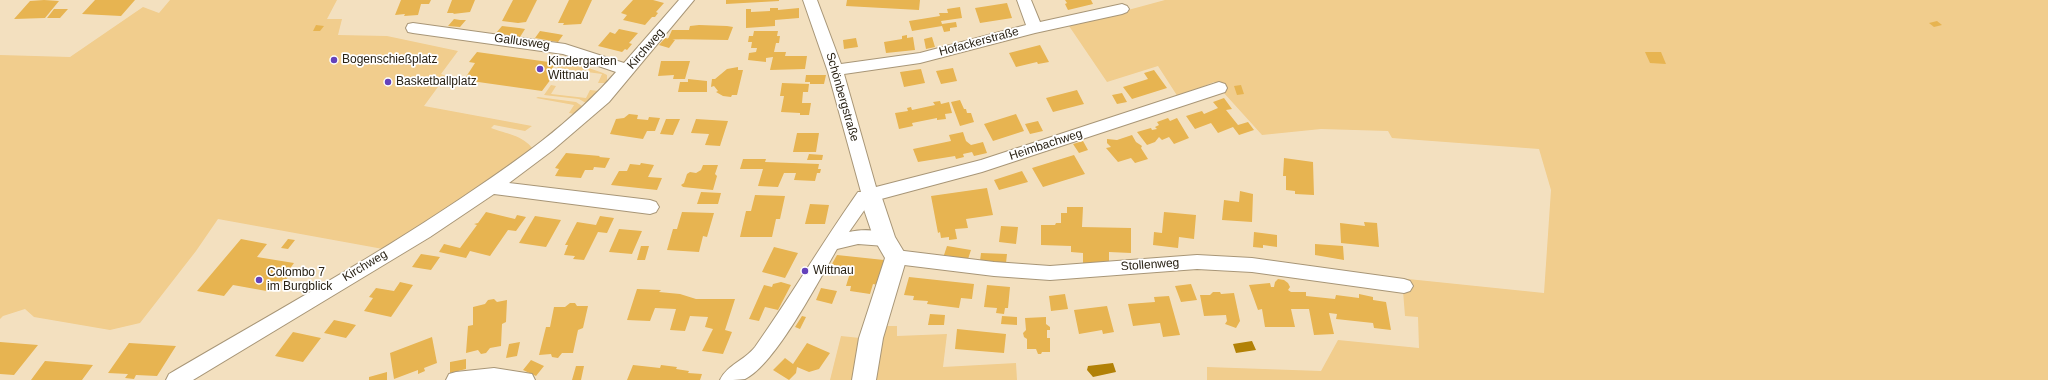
<!DOCTYPE html>
<html>
<head>
<meta charset="utf-8">
<style>
	body { margin:0 }
	canvas { display:block; background:#f3e0bf }
</style>
</head>
<body>
<canvas width="2048" height="380"></canvas>
<script>
const ctx = document.querySelector('canvas').getContext('2d');
ctx.lineJoin = 'round';
function fillPath(path, color) {
  ctx.fillStyle = color;
  ctx.fill(path, 'evenodd');
}
function trace(path, color, width, dash) {
  ctx.strokeStyle = color;
  ctx.lineWidth = width;
  ctx.lineCap = dash ? 'butt' : 'round';
  ctx.setLineDash(dash || []);
  ctx.stroke(path);
}
function write(font, color, halo, rows, align = 'center') {
  ctx.font = font + ' Helvetica,sans-serif';
  ctx.lineWidth = 3.5;
  ctx.setLineDash([]);
  ctx.textBaseline = 'middle';
  ctx.strokeStyle = halo;
  ctx.fillStyle = color;
  for (const [text, x, y, turn = 0] of rows) {
    ctx.save();
    ctx.translate(x, y);
    ctx.rotate((+turn || 0) * Math.PI / 180);
    ctx.textAlign = isNaN(turn) ? turn : align;
    if (halo) ctx.strokeText(text, 0, 0);
    ctx.fillText(text, 0, 0);
    ctx.restore();
  }
}
fillPath(new Path2D(`
	M170 0H337L327 19H342L338 35 387 36 458 51 441 74 446 76 424 106 532 126 525 131 494 125 491 128C506 134 523 135 533 149L474 192 383 249 218 219 196 251 140 323 110 330 34 317 25 309 3 316 0 319V55L70 57 143 7 159 13Z
	M1165 0H2048V380H1207V367L1321 371 1338 340 1419 348 1418 317 1405 316 1403 291 1408 279 1544 293 1551 190 1539 149 1392 138 1388 131 1321 129 1262 135 1214 82 1178 97 1158 66 1107 82 1069 26Z
	M563 59 603 73 607 75V82L606 83H598L602 74 557 68Z
	M551 85 556 86 551 94 586 98 590 90 599 91 586 103 579 99 544 95Z
	M538 97 576 102 582 106 574 114 569 113 574 105 536 98Z
	M885 326H897V336L947 334 943 367 1016 363 1017 380H830L841 336 860 338Z`), '#f1cd8d');
fillPath(new Path2D(`
	M1252 341 1256 350 1236 353 1233 344Z
	M1113 363 1116 372 1093 377 1087 370 1088 366Z`), '#b28106');
fillPath(new Path2D(`
	M44 0 59 1 45 18 14 19 30 1Z
	M95 0H135L121 16 82 14Z
	M401 0H431L429 4H421L418 15 404 16 405 14 395 15Z
	M452 0H475L470 12 453 14 454 13H447Z
	M513 0H537L526 22 518 23 502 21Z
	M569 0H592L581 24 563 25 564 23H558Z
	M633 0H653L664 3 656 12 658 13 655 17H652L645 25 623 20 627 15 621 13Z
	M726 0H779V1L726 4Z
	M847 0H920L919 10 846 6Z
	M1065 0H1091L1093 4 1068 10 1065 4 1067 3Z
	M1007 3 1012 18 980 23 975 8Z
	M960 7 962 18 941 21 942 24 956 22 957 27 950 28V31L944 32 942 26 912 31 909 21 940 16 939 13H948L947 9Z
	M770 8H778V10L799 8V18L775 20V26L746 28V9H751V12L770 11Z
	M54 9H68L60 18H47Z
	M454 19 460 20H466L460 27 448 26Z
	M1937 21 1942 25 1934 27 1929 23Z
	M316 25 324 26 320 31H313Z
	M699 25 727 26 733 27 728 40 668 39 672 30H689L690 26Z
	M502 26 519 28 525 29 520 37 496 33Z
	M619 29 638 33 629 43 632 44 627 50 625 49 622 52 598 46 610 32 615 34Z
	M540 31 558 34 563 35 558 42 535 38Z
	M754 31H778L777 36H780L779 43H776L774 52H786L785 56H807L805 69 770 70 773 57 766 58V62L748 60 749 53 756 52 757 48H751L752 42H748L749 36H753Z
	M907 35V38L913 37 915 50 886 53 884 42 902 39V36Z
	M932 37 935 47 926 49 924 39Z
	M665 38 675 40 669 48 659 45Z
	M856 38 858 47 844 49 843 40Z
	M1040 45 1049 62 1038 64 1037 62 1016 67 1009 53Z
	M477 52 556 63 551 70 557 71 542 91 464 80 475 63 469 62Z
	M1645 52H1661L1666 64 1650 63Z
	M661 61H690L685 79H673L674 75 658 76Z
	M738 67V70H743L737 95H732L731 97 723 96 716 92 718 91 714 86 711 87 712 79H715L727 69Z
	M953 68 957 81 941 84 936 71Z
	M921 69 925 83 904 87 900 72Z
	M1154 70 1167 88 1132 99 1123 87 1148 79 1144 73Z
	M806 75H826L824 84H810V82H805Z
	M688 79 707 81V92H678L680 82H688Z
	M782 83 809 84 808 92H803L802 103H811L809 115H800V113L781 112 784 96H780Z
	M1241 85 1244 94 1237 95 1234 86Z
	M1077 90 1084 104 1053 112 1046 98Z
	M1122 93 1127 102 1117 104 1112 95Z
	M1224 98 1232 109 1226 110 1238 125 1248 122 1254 130 1239 135 1233 127 1218 133 1211 123 1195 129 1186 116 1202 111 1204 114 1218 108 1213 102Z
	M960 100 964 109H966L967 113H971L974 122 960 126 951 102Z
	M940 101 941 104 949 102 952 113 945 114 946 119 937 120V118L912 123 913 126 899 129 895 113 908 111 907 108 911 107 912 110 935 105 933 102Z
	M629 114 638 115 637 119 648 120 649 117 660 118 655 131H647L643 139 610 134 616 119 624 118Z
	M1016 114 1024 131 993 141 984 124Z
	M1168 118 1170 121 1177 118 1189 138 1174 144 1169 137 1162 140 1159 137 1155 142 1147 145 1137 132 1151 128 1152 130 1157 129 1155 127 1159 125 1157 122Z
	M666 119H680L673 135 660 134Z
	M696 119 728 121 720 146 705 145 709 134 691 133Z
	M1038 121 1043 131 1030 134 1025 124Z
	M963 132 966 141 971 145 983 142 987 153 974 156 972 152 963 154 964 157 956 159 955 156 918 162 913 149 951 141 949 135Z
	M797 133H819L816 152H793Z
	M1132 135 1136 142 1142 146 1141 148 1148 159 1135 163 1131 158 1118 162 1106 148 1111 147 1107 143V139L1117 140Z
	M1083 141 1088 150 1079 153 1073 144Z
	M566 153 600 156 599 157 610 158 605 168 594 167 593 170H585L581 178 555 176 559 169 555 168Z
	M809 154 823 155 822 160H807Z
	M1074 155 1085 174 1043 187 1032 168Z
	M1284 158 1313 162 1314 195 1295 194V191L1286 190V176H1283Z
	M743 159H766L765 162 819 164 818 169H821L820 173H817L815 181 794 180 796 173H784L778 187 758 186 763 169H740Z
	M641 163 654 165 648 177 662 178 657 190 611 185 619 171H627L630 164 640 165Z
	M703 165H718L715 174 717 176 713 190 683 187 681 185 684 183 687 174 690 172 696 173 701 170Z
	M1022 171 1028 182 999 190 994 180Z
	M987 188 993 215 966 219 968 228 955 229 957 239 949 240V237L941 238 940 232 938 233 931 196Z
	M1240 191 1253 194 1252 222 1222 220 1224 200 1239 202Z
	M701 192 721 193 718 204H697Z
	M755 195 785 196 780 219H776L772 237H740L746 211H751Z
	M810 204 829 205 825 224H805Z
	M1067 207H1083L1082 227 1131 228V253L1109 252V264L1083 263V253L1071 252V246L1041 245V225H1055L1056 223H1061V213H1067Z
	M486 212 515 219 517 215 526 217 516 231 508 230 490 256 470 251 466 258 439 252 444 244 460 248 477 225 474 224 478 223Z
	M682 212 714 213 707 237 703 236 699 252 667 250 673 229H677Z
	M1164 212 1196 215 1194 239 1179 237 1178 248 1153 245 1154 232 1162 233Z
	M535 216 561 220 546 247 519 243Z
	M600 216 614 218 607 233 598 232 584 260 573 259 575 256 564 255 568 245H565L577 222 596 225Z
	M1364 222 1377 223 1379 247 1341 243 1340 223 1365 226Z
	M1001 226 1018 227 1016 244 999 242Z
	M619 229 642 231 632 254 609 252Z
	M1254 232 1277 235V247L1263 245V248L1253 247Z
	M241 239 267 244 257 257 294 263 286 274 290 275 284 282 280 281 272 292 233 285 224 296 197 291Z
	M288 239 295 240 288 249 281 248Z
	M1315 244 1343 246 1344 260 1315 255Z
	M641 246H649L645 260H637Z
	M947 246 971 250 968 259 944 255Z
	M774 247 798 253 785 278 762 272Z
	M981 253 1007 254 1006 263 980 261Z
	M421 254 440 257 431 270 412 267Z
	M837 255 884 260 878 285 873 284 870 294 850 291 851 286H846L850 273 828 271Z
	M909 277 974 284 972 299 961 298 959 308 927 304 928 301 913 300 914 296 904 295Z
	M1278 279 1284 280 1288 283 1290 287 1288 290 1291 292H1306V296L1335 299 1336 295 1359 298V294L1373 297V300L1386 302 1391 330 1374 328 1373 323 1336 319 1337 314 1329 313 1334 334 1314 335 1309 309H1291L1295 327H1265L1262 309 1258 310 1249 285 1270 283 1271 287H1274L1275 282Z
	M400 282 413 285 391 317 364 311 373 298 369 297 376 288 394 291Z
	M781 282 791 285 778 310 765 307 759 321 749 319 764 285 772 287 773 284Z
	M1191 284 1197 300 1181 302 1175 286Z
	M987 285 1010 287 1008 308H1005L1004 314 996 313 997 308 984 307Z
	M821 288 837 291 832 304 816 300Z
	M637 289 661 290 659 292 680 294 696 299H735L725 330 732 332 723 354 702 351 713 329 705 327 708 317 690 316 685 331 670 330 676 309 655 308 650 321 627 320Z
	M1213 292H1220L1221 294 1234 293 1240 321 1236 328 1225 324 1227 321 1226 315 1204 316 1200 295H1210Z
	M1065 294 1068 309 1051 311 1049 296Z
	M1169 296 1180 335 1163 337 1160 323 1133 326 1128 304 1155 302 1154 297Z
	M494 299 497 302 507 300 506 322 502 324 501 346 490 348 486 353 481 354 478 350 466 353 468 326 473 325V307L485 304 488 300Z
	M570 303H575L577 306H588L583 328 578 330 573 353H562L558 358 552 357 551 354 539 355 546 327H550L554 307H565Z
	M1107 306 1114 332 1103 334 1102 330 1079 334 1074 310Z
	M930 314 945 315 944 325H928Z
	M802 316 806 317 800 329 795 327Z
	M1002 316 1017 317V325L1001 324Z
	M1046 317V324L1050 327V330H1047V338H1050V352H1042L1041 354H1038L1036 349H1027V339L1024 337 1023 333 1026 330 1025 318Z
	M334 320 348 323 356 325 346 338 324 333Z
	M957 329 1006 334 1004 353 955 349Z
	M293 332 321 338 303 362 275 356Z
	M432 337 437 363 424 368 425 371 418 374V370L394 379 390 353Z
	M0 342 38 345 14 375 0 374Z
	M520 342 517 356 506 358 509 344Z
	M129 343 176 346 157 376 136 375 134 379 125 378 128 374 108 373Z
	M807 343 830 353 819 369 809 372 797 367 796 373 789 380 773 370 785 358 793 364Z
	M466 359V369L450 373V362Z
	M531 360 544 366 536 376 523 370Z
	M45 361 93 365 82 380H31Z
	M633 365 660 368 661 365 677 367 676 369 689 371 688 373 702 374 700 380H627Z
	M576 366H584L581 380H572Z
	M387 372V380H369V377Z`), '#e7b451');
const minor = new Path2D(`
	M679 0H694L609 102 553 150 509 183 650 200 656 202 659 207 656 212 650 214 494 194 430 237 193 380H166L169 374C266 317 366 262 460 199 515 162 572 123 616 72L563 54 413 33 408 32 406 28 408 24 413 23 565 44 624 63Z
	M803 0H817L841 64 920 53 1026 25 1017 0H1031L1040 22 1122 4 1127 6 1129 9 1127 12 1122 14 1035 33 920 63 844 74 876 187 981 160 1219 82 1225 84 1227 88 1225 92 982 172 870 202 849 232C862 229 878 230 891 234L894 239 891 244 885 246 858 244 837 249C819 280 775 365 745 379 739 380 727 380 720 380 727 365 745 360 755 347 791 296 822 243 858 192H861L828 72Z
	M896 250 994 262 1050 266 1197 255 1252 258 1404 279 1410 281 1413 286 1410 291 1404 293 1252 272 1197 269 1050 280 994 276 896 264 890 262 887 257 890 252Z
	M494 368 532 374 535 380H446L449 374 456 372Z`);
const tertiary = new Path2D(`
	M870 187 877 189 881 195 895 237 907 257 883 338 876 380H852L859 338 885 258 874 239 859 195 863 189Z`);
trace(minor, '#a89677', 2);
trace(tertiary, '#a89677', 2);
fillPath(minor, '#fff');
fillPath(tertiary, '#fff');
for (const [x, y, r, color] of [
	[334,60,4,"#6442bb"],
	[540,69,4,"#6442bb"],
	[388,82,4,"#6442bb"],
	[805,271,4,"#6442bb"],
	[259,280,4,"#6442bb"]
]) {
  const dot = new Path2D();
  dot.arc(x, y, r, 0, 2 * Math.PI);
  ctx.fillStyle = color;
  ctx.fill(dot);
  trace(dot, '#fff', 1.5);
}
write('12px', '#292215', '#fff', [
	["Gallusweg",522,42,8],
	["Hofackerstraße",979,42,-15],
	["Kirchweg",646,49,-49],
	["Schönbergstraße",842,97,74],
	["Heimbachweg",1046,145,-18],
	["Stollenweg",1150,265,-4],
	["Kirchweg",365,266,-31]
]);
write('12px', '#292215', '#fff', [
	["Bogenschießplatz",342,60],
	["Kindergarten",548,62],
	["Wittnau",548,76],
	["Basketballplatz",396,82],
	["Wittnau",813,271],
	["Colombo 7",267,273],
	["im Burgblick",267,287]
], 'left');
</script>
</body>
</html>
